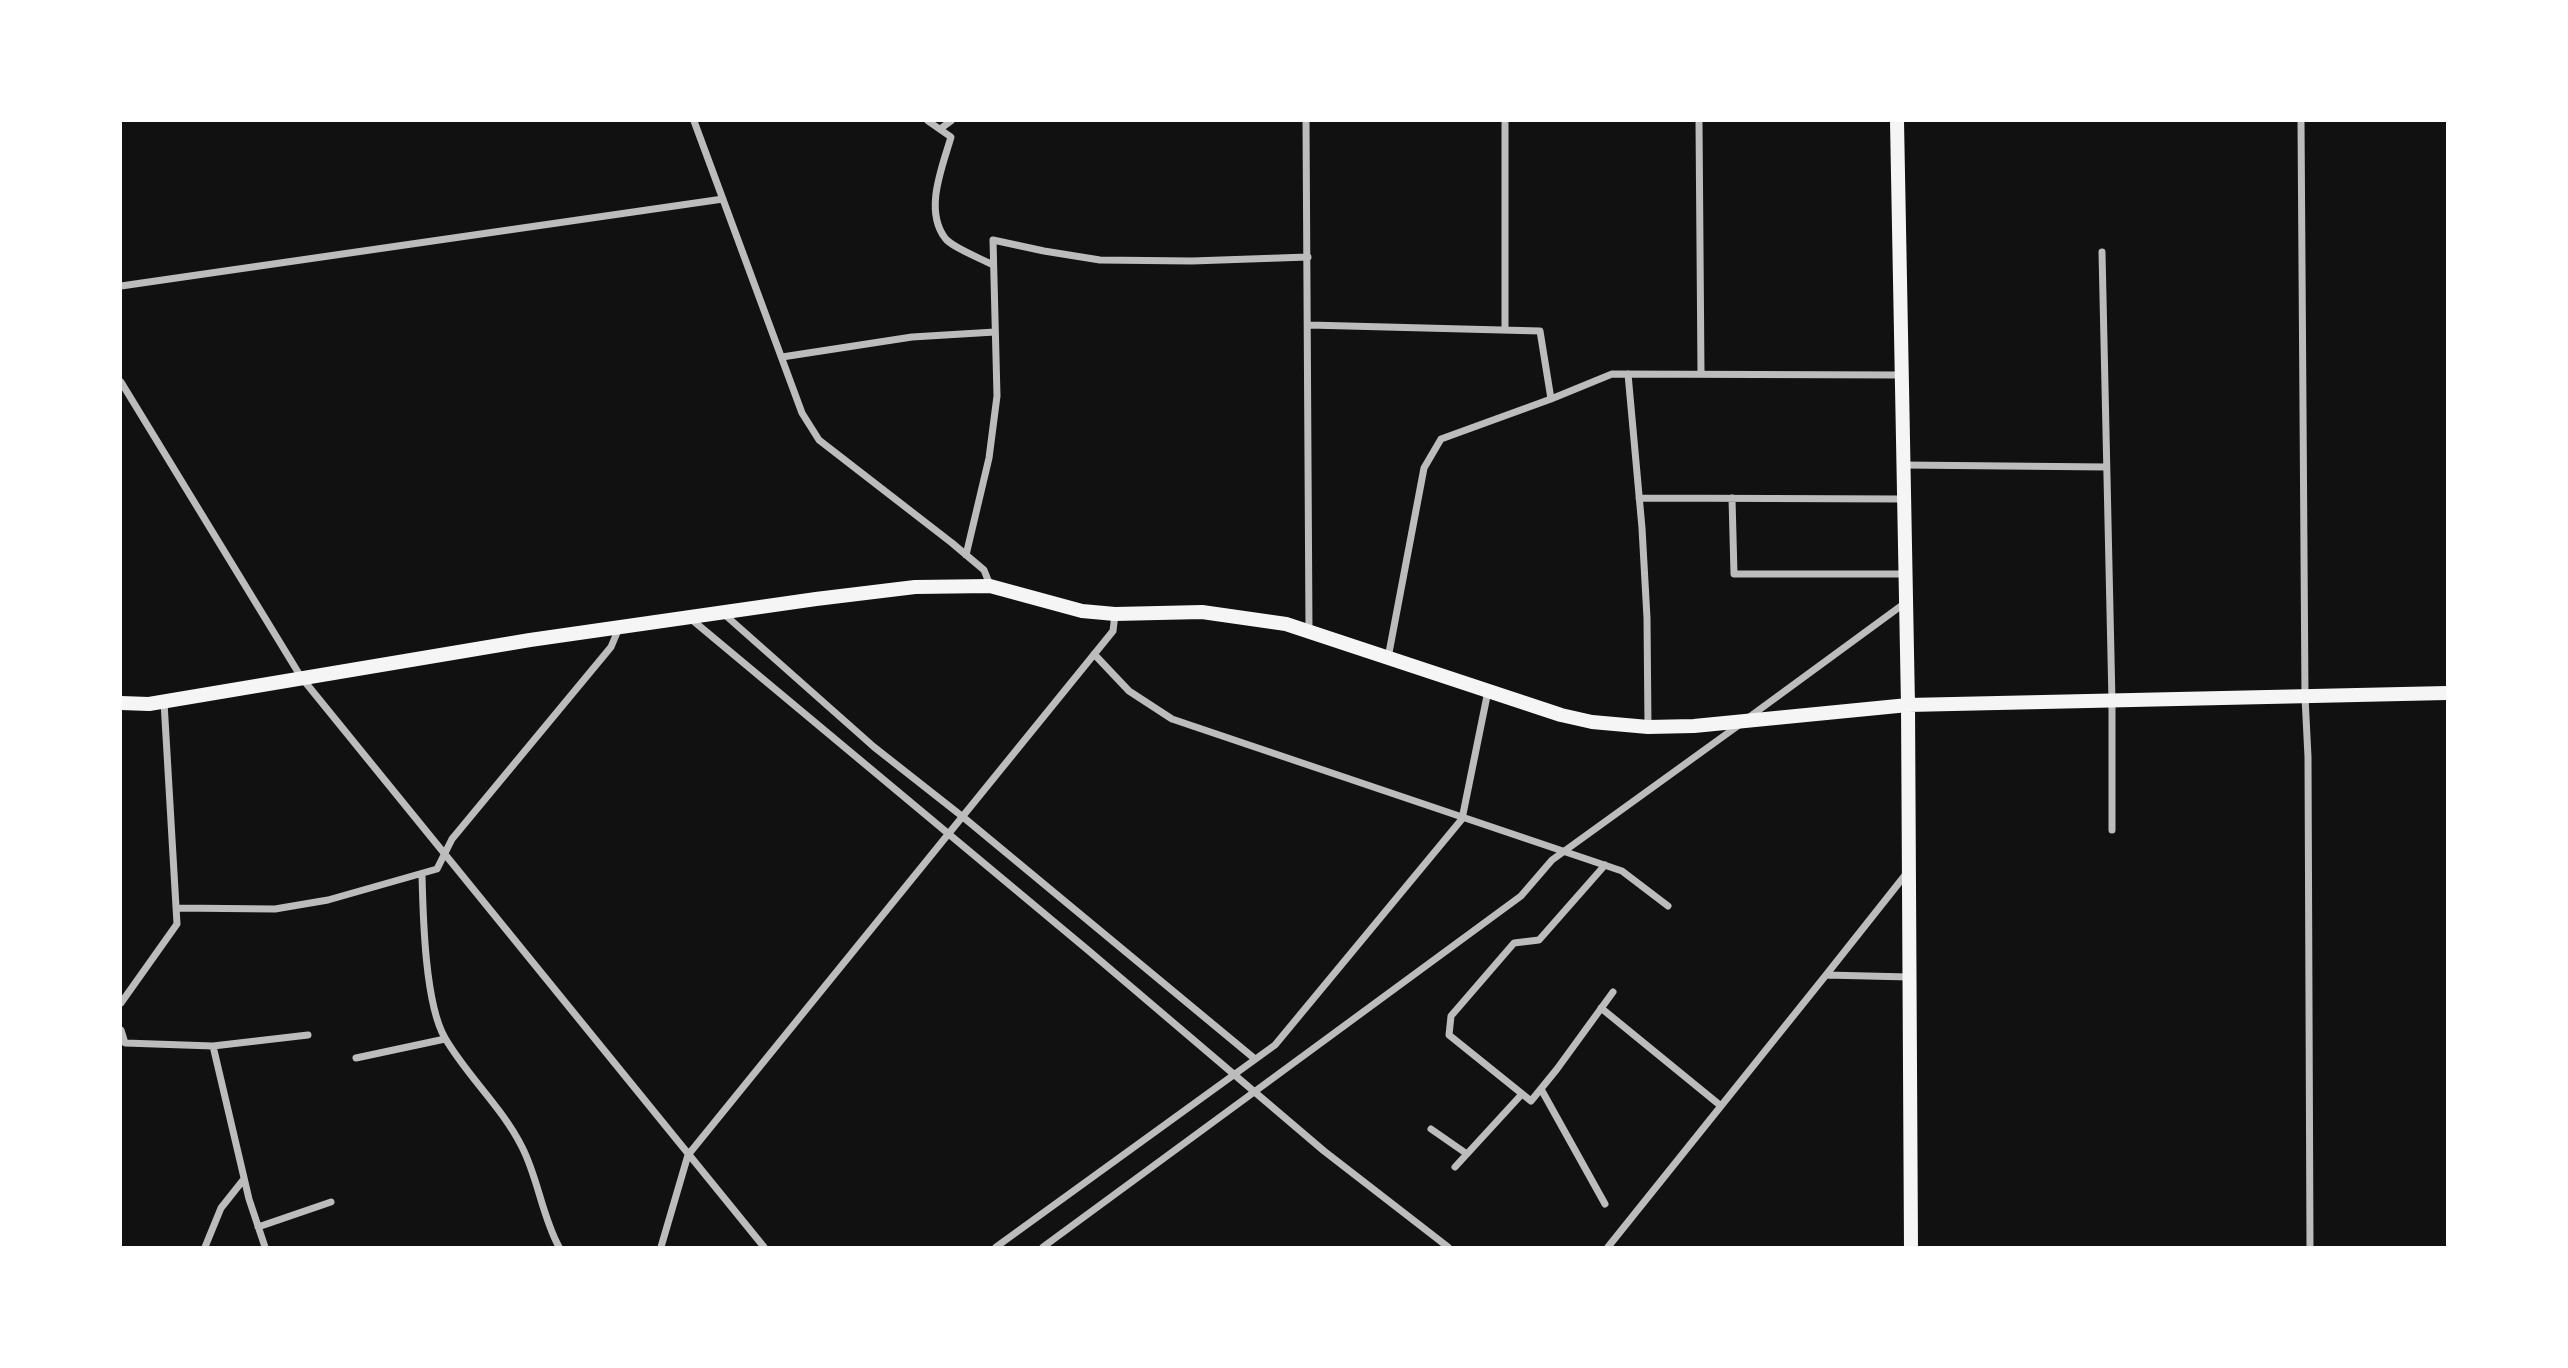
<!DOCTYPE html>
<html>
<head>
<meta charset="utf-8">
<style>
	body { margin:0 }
	#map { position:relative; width:2568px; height:1368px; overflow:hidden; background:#111; font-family:Bitter,serif }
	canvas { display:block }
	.frame { position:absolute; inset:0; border:122px solid #fff; pointer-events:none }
</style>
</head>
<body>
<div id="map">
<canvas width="2568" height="1368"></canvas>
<div class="frame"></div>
</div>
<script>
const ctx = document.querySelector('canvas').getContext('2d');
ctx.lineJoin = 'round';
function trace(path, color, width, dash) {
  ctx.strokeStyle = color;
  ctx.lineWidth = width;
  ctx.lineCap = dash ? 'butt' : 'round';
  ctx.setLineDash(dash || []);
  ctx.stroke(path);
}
trace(new Path2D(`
	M694 121 802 413 819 440 952 543 984 570 990 585
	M928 121 951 137C942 168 924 210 945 238 951 247 982 259 993 265
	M1306 121 1309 631
	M1505 121V330
	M1699 121 1701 374
	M2301 121 2305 697 2308 757 2310 1247
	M940 129 951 121
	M2102 252 2112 701V830
	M121 286 723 199
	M1309 325 1540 331 1551 399
	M782 357 912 337 995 332
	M1628 374 1642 528 1647 618 1648 727
	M121 382 301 677 764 1247
	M1904 465 2106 467
	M1639 498 1904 499
	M1732 498 1734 574H1905
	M966 555 989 458 997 396 993 240 1044 251 1100 260 1192 261 1308 257
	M724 614 874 747 963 817 1255 1059
	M691 619 1089 951 1324 1151 1448 1247
	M1094 654 1129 691 1172 719 1622 871 1668 906
	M1388 658 1424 468 1441 439 1551 399 1612 374 1902 375
	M1748 718 1905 603
	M1605 865 1539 940 1514 943 1451 1016 1449 1035 1531 1101 1557 1069 1613 992
	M422 875C423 916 425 1004 445 1038 467 1076 502 1107 522 1147 538 1178 542 1216 559 1247
	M176 908 275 909 328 900 437 869 452 839 611 647 619 628
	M1826 975 1906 874
	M121 1003 177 924 164 702
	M1601 1008 1721 1106
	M121 1030 125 1043 213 1046 249 1199 265 1247
	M213 1046 308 1035
	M356 1058 445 1039
	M1541 1089 1605 1204
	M1431 1129 1467 1154
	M1455 1167 1522 1094
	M258 1227 331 1202
	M205 1247 221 1208 244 1179
	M661 1247 688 1155 1113 631 1115 614
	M996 1247 1275 1045 1462 819 1488 691
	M1043 1247 1521 896 1552 860 1739 725
	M1608 1247 1826 975 1909 977`), '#bcbcbc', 7);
trace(new Path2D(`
	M1897 121 1908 705 1911 1247
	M121 703 149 704 530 640 816 599 915 587 990 586 1082 611 1115 614 1202 612 1286 624 1561 715 1592 722 1648 727 1694 726 1908 705 2447 693`), '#f5f5f5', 14);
</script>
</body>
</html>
